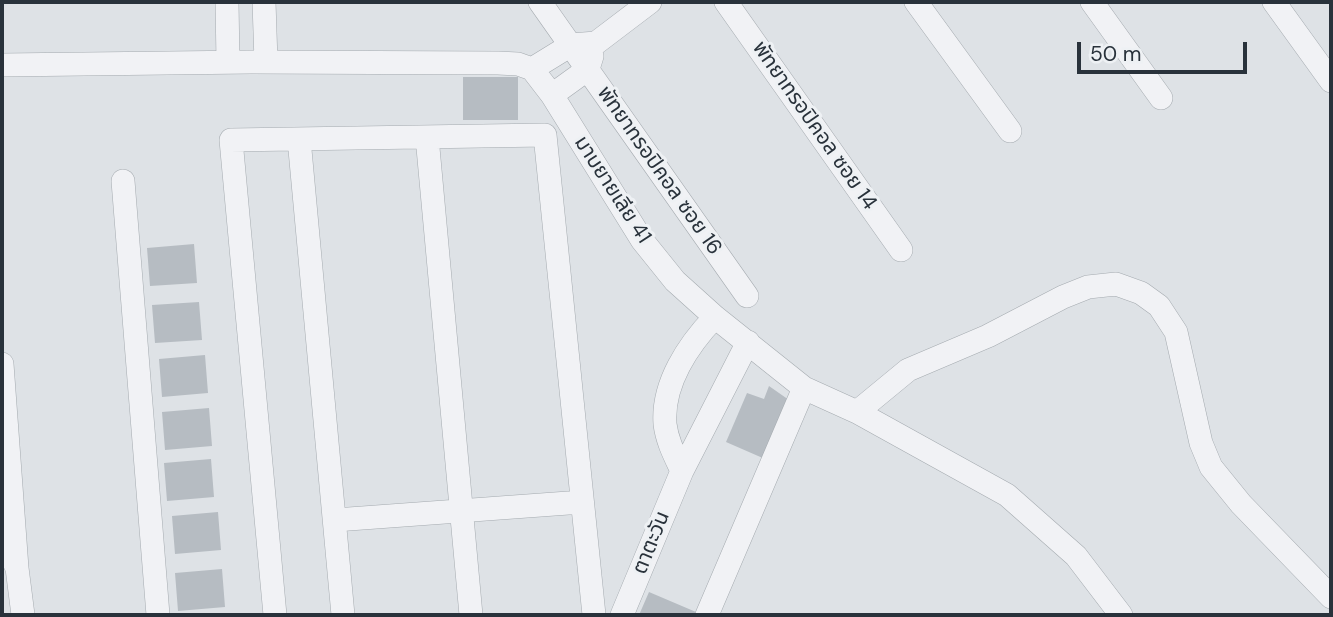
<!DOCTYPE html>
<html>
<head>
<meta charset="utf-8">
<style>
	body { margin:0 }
	#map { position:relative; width:1333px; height:617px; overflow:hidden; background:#dee2e6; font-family:"DM Sans",sans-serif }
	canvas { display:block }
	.frame { position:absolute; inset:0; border:4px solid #29323b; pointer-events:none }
	.scale { position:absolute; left:1077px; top:42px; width:170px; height:32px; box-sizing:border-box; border:4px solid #29323b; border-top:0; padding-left:9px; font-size:21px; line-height:24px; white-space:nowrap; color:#29323b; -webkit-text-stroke:5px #eef1f4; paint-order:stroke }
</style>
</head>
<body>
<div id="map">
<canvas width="1333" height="617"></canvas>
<div class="frame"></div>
<div class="scale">50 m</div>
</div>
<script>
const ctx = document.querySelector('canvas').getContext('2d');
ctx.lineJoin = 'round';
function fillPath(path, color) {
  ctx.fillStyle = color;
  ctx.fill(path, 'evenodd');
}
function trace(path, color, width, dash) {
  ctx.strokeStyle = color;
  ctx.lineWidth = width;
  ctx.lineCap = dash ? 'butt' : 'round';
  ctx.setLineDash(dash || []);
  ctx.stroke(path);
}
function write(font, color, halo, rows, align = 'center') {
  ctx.font = font + ' "DM Sans","Noto Sans Thai",sans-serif';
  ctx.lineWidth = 6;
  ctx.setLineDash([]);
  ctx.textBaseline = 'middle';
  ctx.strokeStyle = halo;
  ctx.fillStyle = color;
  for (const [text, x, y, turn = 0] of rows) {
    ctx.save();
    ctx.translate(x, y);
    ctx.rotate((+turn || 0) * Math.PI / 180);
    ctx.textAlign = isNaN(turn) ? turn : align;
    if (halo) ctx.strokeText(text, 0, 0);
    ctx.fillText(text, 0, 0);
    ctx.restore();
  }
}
fillPath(new Path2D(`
	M463 77H518V120H463Z
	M194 244 197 283 150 286 147 248Z
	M199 302 202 340 155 343 152 305Z
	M205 355 208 393 162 397 159 359Z
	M769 386 789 400 765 459 726 442 747 393 764 399Z
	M209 408 212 446 165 450 162 412Z
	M211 459 214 497 167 501 164 463Z
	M218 512 221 550 175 554 172 516Z
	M222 569 225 607 178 611 175 573Z
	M649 592 696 612 695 615H639Z`), '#b6bcc2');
const minor = new Path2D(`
	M227 2 228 62
	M264 2 266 62
	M540 2 747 296
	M726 2 901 250
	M916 2 1010 131
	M1092 2 1161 98
	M1274 2 1331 81
	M2 65 251 62 498 63 518 64 532 69 552 95 642 240 675 281 715 317 804 388 857 412 1007 495 1076 556 1121 615
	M532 69 571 45 596 43 650 2
	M552 95 588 69 592 56
	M427 137 471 615
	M299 139 343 615
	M123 181 158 615
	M2 364 17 568
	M857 412 908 370 988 336 1063 297 1088 287 1116 284 1141 293 1159 306 1176 332 1201 443 1211 467 1241 504 1331 597
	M682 471C675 456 667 441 665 424 662 384 688 345 715 317
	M335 520 582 502
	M10 554 17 568 23 615
	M275 615 231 140 545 135 594 615
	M622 615 682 471 748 342
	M707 615 804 388`);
trace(minor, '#a4aaaf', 24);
trace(minor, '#f1f2f5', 23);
write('21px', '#29323b', '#eef1f4', [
	["พัทยาทรอปิคอล ซอย 14",814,126,55],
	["พัทยาทรอปิคอล ซอย 16",659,171,55],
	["มาบยายเลีย 41",612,190,57],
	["ตาตะวัน",652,543,-68]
]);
</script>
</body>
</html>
